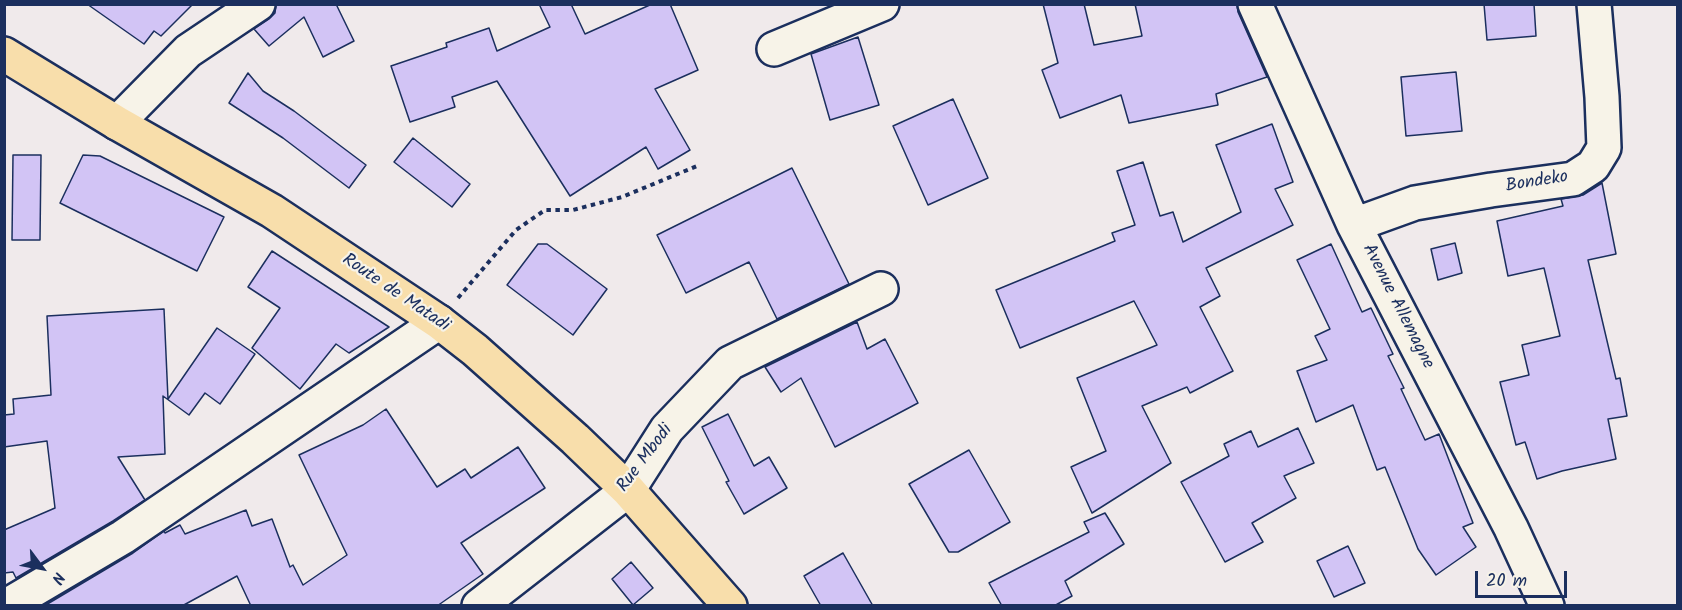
<!DOCTYPE html>
<html>
<head>
<meta charset="utf-8">
<style>
	body { margin:0 }
	#map { position:relative; width:1682px; height:610px; overflow:hidden; background:#f0eaeb; font-family:Kalam,sans-serif }
	canvas { display:block }
	.frame { position:absolute; inset:0; border:6px solid #1b2f5e; pointer-events:none }
	.north { position:absolute; left:12px; top:538px; width:60px; height:60px; -webkit-text-stroke:4px #f7f3e8; paint-order:stroke; rotate:122deg; font-size:16px; font-weight:700; line-height:24px; text-align:center; color:#1b2f5e }
	.north::after { content:''; display:block; margin:auto; width:21px; height:27px; background:#1b2f5e; clip-path:polygon(50% 0,100% 100%,50% 72%,0 100%) }
	.scale { position:absolute; left:1475px; top:571px; width:92px; height:27px; box-sizing:border-box; border:3px solid #1b2f5e; border-top:0; padding-left:8px; font-size:18px; line-height:21px; white-space:nowrap; color:#1b2f5e; -webkit-text-stroke:4px #f7f3e8; paint-order:stroke }
</style>
</head>
<body>
<div id="map">
<canvas width="1682" height="610"></canvas>
<div class="frame"></div>
<div class="north">N</div>
<div class="scale">20 m</div>
</div>
<script>
const ctx = document.querySelector('canvas').getContext('2d');
ctx.lineJoin = 'round';
function fillPath(path, color) {
  ctx.fillStyle = color;
  ctx.fill(path, 'evenodd');
}
function trace(path, color, width, dash) {
  ctx.strokeStyle = color;
  ctx.lineWidth = width;
  ctx.lineCap = dash ? 'butt' : 'round';
  ctx.setLineDash(dash || []);
  ctx.stroke(path);
}
function write(font, color, halo, rows, align = 'center') {
  ctx.font = font + ' Kalam,sans-serif';
  ctx.lineWidth = 4.5;
  ctx.setLineDash([]);
  ctx.textBaseline = 'middle';
  ctx.strokeStyle = halo;
  ctx.fillStyle = color;
  for (const [text, x, y, turn = 0] of rows) {
    ctx.save();
    ctx.translate(x, y);
    ctx.rotate((+turn || 0) * Math.PI / 180);
    ctx.textAlign = isNaN(turn) ? turn : align;
    if (halo) ctx.strokeText(text, 0, 0);
    ctx.fillText(text, 0, 0);
    ctx.restore();
  }
}
const building = new Path2D(`
	M87 4H193L161 36 154 31 144 44Z
	M276 4H336L354 41 323 57 304 17 269 46 254 29 269 19 275 13Z
	M539 4H571L585 34 652 4H670L698 70 655 89 690 150 658 169 646 147 570 196 497 81 452 97 455 107 410 122 391 66 447 47 446 43 489 28 497 51 550 27Z
	M1043 4H1084L1094 45 1142 36 1135 4H1237L1238 12 1267 77 1216 94 1218 105 1129 123 1121 95 1060 118 1042 70 1058 63Z
	M1484 4H1534L1536 36 1487 40Z
	M858 37 879 105 830 120 811 54Z
	M1456 72 1462 131 1406 136 1401 77Z
	M248 73 263 91 294 111 366 165 349 188 283 138 229 103Z
	M953 99 988 178 928 205 893 126Z
	M1272 124 1293 182 1275 189 1293 225 1206 268 1220 296 1200 307 1233 371 1190 393 1187 387 1142 406 1171 463 1092 513 1071 467 1106 451 1077 378 1157 345 1134 301 1020 348 996 290 1115 241 1112 233 1135 225 1117 171 1143 162 1160 216 1173 212 1183 242 1241 212 1216 145Z
	M413 138 470 184 452 207 394 162Z
	M13 155H41L40 240H12Z
	M83 155 100 156 224 217 197 271 60 203Z
	M792 168 849 284 777 319 749 262 686 293 657 235Z
	M1602 183 1616 254 1588 260 1616 379 1620 378 1627 416 1608 419 1616 459 1562 471 1537 479 1525 442 1516 445 1500 382 1529 375 1522 345 1560 336 1544 268 1508 276 1497 221 1563 206 1561 199 1583 195Z
	M1455 243 1462 273 1438 280 1431 249Z
	M538 244H547L607 289 573 335 507 285Z
	M1331 244 1362 312 1371 308 1393 354 1388 356 1404 388 1401 389 1425 440 1439 434 1473 523 1463 527 1476 547 1436 575 1418 549 1385 467 1377 470 1353 405 1316 422 1297 371 1327 360 1315 336 1330 329 1297 260Z
	M272 251 389 327 349 353 336 344 300 389 252 348 280 308 248 287Z
	M164 309 168 399 217 328 255 354 220 404 205 393 189 415 163 396 165 454 118 457 145 500 113 521 16 578 13 572 4 573V530L55 508 47 441 4 447V415L14 414 13 399 51 395 47 316Z
	M857 322 867 349 885 339 918 403 835 447 801 378 781 392 765 367Z
	M386 409 437 487 465 469 471 478 518 447 545 488 461 543 483 574 437 606H251L237 576 182 606H44L133 553 164 531 165 533 180 525 185 534 246 510 252 526 272 519 290 567 293 565 303 585 347 555 299 455 363 425Z
	M728 414 754 466 769 457 787 488 744 514 726 482 729 481 702 427Z
	M1298 428 1314 463 1284 476 1296 498 1252 523 1263 542 1225 562 1181 482 1229 456 1224 444 1251 431 1258 447Z
	M969 450 1010 522 958 552H949L909 484Z
	M1105 513 1124 544 1065 581 1072 596 1054 606H1002L989 583 1089 532 1084 522Z
	M1348 546 1365 583 1334 597 1317 561Z
	M843 553 873 606H821L804 576Z
	M631 562 653 588 633 605 612 579Z`);
fillPath(building, '#d2c4f5');
trace(building, '#1b2f5e', 1.5);
const minor = new Path2D(`
	M1255 4 1354 225 1511 528 1547 606
	M774 49 882 4
	M117 123 188 51 258 4
	M1354 225 1415 203 1491 190 1573 179 1593 166 1604 148 1602 97 1594 4
	M6 606 123 537 439 322
	M479 606 628 490 667 429 730 363 881 289`);
const trunk = new Path2D(`
	M4 54 117 123 272 211 439 322 475 350 575 439 628 490 730 606`);
trace(minor, '#1b2f5e', 38);
trace(trunk, '#1b2f5e', 38);
trace(new Path2D(`
	M458 298 516 230 545 210H573L622 197 697 166`), '#1b2f5e', 4, [4.5, 4.5]);
trace(minor, '#f7f3e8', 33);
trace(trunk, '#f8deab', 33);
write('18px', '#1b2f5e', '#f7f3e8', [
	["Bondeko",1537,183,-9],
	["Route de Matadi",395,294,34],
	["Avenue Allemagne",1397,307,63],
	["Rue Mbodi",646,459,-53]
]);
</script>
</body>
</html>
